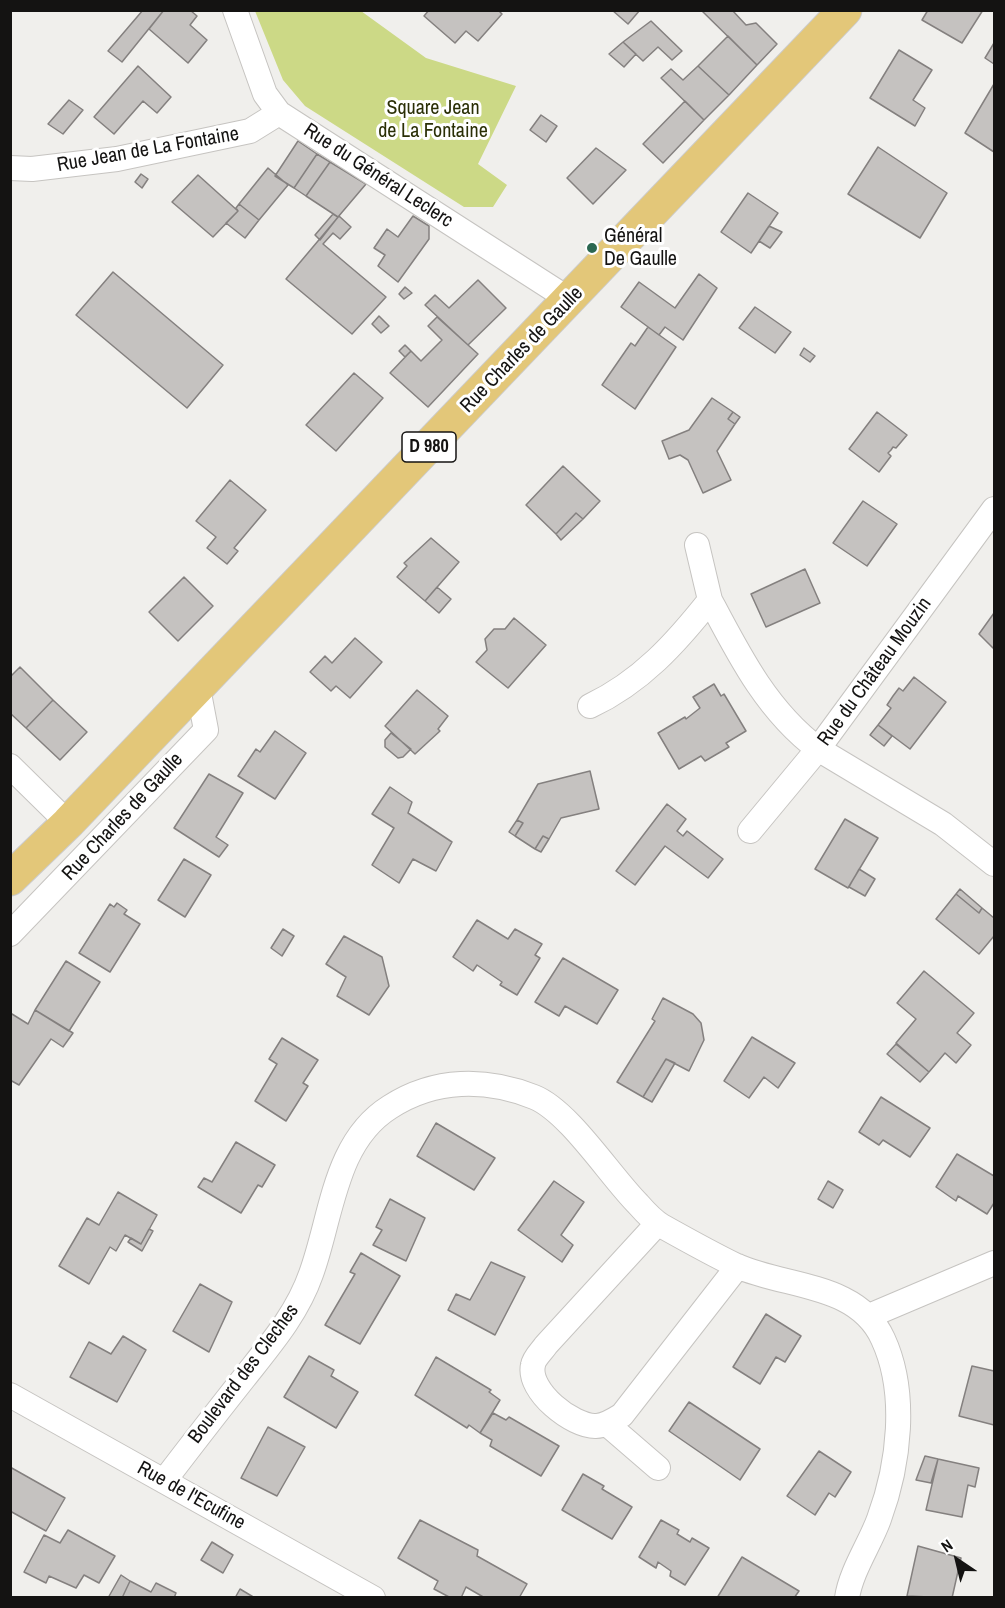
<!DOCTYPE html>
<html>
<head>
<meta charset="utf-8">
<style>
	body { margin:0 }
	#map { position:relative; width:1005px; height:1608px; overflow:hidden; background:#f0efec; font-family:"Archivo Narrow",sans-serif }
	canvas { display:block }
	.frame { position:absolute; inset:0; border:12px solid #141312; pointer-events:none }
	.north { position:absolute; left:927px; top:1530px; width:60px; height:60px; -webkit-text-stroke:4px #fff; paint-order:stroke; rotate:325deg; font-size:16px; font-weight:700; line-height:24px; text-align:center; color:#141312 }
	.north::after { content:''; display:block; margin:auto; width:21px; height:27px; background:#141312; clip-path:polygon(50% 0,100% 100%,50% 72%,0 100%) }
</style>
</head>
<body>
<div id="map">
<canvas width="1005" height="1608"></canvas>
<div class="frame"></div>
<div class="north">N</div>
</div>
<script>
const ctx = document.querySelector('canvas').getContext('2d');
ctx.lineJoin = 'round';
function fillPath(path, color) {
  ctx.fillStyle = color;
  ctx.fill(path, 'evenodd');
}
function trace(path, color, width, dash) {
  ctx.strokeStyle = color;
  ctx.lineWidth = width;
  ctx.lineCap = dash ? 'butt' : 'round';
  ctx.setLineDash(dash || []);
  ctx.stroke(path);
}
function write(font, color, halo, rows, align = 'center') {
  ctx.font = font + ' "Archivo Narrow",sans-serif';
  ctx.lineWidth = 6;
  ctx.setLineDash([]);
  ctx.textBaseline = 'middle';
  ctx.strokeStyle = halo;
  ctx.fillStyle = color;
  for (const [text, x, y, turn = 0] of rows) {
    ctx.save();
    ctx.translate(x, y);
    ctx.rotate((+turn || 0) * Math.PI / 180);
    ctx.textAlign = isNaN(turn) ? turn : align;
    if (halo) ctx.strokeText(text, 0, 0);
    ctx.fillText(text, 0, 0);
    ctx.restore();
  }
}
fillPath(new Path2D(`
	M255 11H361L426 58 516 86 478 164 507 185 493 207H464L305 106 283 80Z`), '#ccd986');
const building = new Path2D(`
	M143 10H164L122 62 108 51Z
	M164 10H190L197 16 190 25 207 40 188 63 149 29Z
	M429 10H498L502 14 478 41 466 31 455 43 424 16Z
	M612 10H640L628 24Z
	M701 10H732L746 25 756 23 777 44 757 65Z
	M928 10H983L962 43 922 20Z
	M651 21 682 51 672 60 658 47 643 61 623 42Z
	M728 36 757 65 729 95 698 66Z
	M623 42 636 54 624 67 609 54Z
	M994 43V64L985 58Z
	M899 50 932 70 913 100 925 108 915 126 870 98Z
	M138 66 171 97 157 113 143 101 114 134 94 117Z
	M698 66 729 95 704 120 661 78 671 69 683 80Z
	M994 84V152L965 133Z
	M69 100 83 110 63 134 48 124Z
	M685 101 704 120 663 163 643 144Z
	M541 115 557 126 546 142 530 130Z
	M298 141 317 154 294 188 275 176Z
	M878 147 947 193 920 238 848 194Z
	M596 148 626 170 593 204 567 178Z
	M317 154 330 162 306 196 294 188Z
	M330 162 366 184 338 217 306 196Z
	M268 168 288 185 259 220 239 204Z
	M141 174 148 179 142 188 135 182Z
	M198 175 238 211 213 237 172 202Z
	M748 193 778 213 751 253 721 232Z
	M239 204 259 220 245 238 226 223 238 211 236 208Z
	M333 214 338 217 320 240 315 235Z
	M339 216 351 227 340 239 333 233 323 244 386 297 352 334 286 279Z
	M413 216 429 226V239L398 282 378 266 385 255 374 248 387 229 398 237Z
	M769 226 782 232 770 248 759 241Z
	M113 272 223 365 187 408 76 315Z
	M699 274 717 288 683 340 665 327 659 335 621 307 639 282 675 308Z
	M478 280 506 308 468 345 425 305 435 295 449 308Z
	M405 287 412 293 404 299 399 294Z
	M755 307 791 332 775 353 739 328Z
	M379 316 389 326 381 333 372 324Z
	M437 317 478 354 428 407 390 373 411 351 421 361 442 340 428 326Z
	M648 327 676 347 635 409 602 385 631 343 635 346Z
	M405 345 411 351 405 357 399 351Z
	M804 348 815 356 810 362 800 355Z
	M354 373 383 398 336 451 306 425Z
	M712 398 733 412 728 419 735 424 717 451 731 480 703 493 688 460 680 455 669 459 662 441 689 430Z
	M733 412 740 417 735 424 728 419Z
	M877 412 907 435 896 448 893 447 891 450 888 453 891 456 879 472 849 449Z
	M563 466 600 501 583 519 576 513 556 534 526 505Z
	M230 480 266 510 234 548 238 551 227 564 207 548 216 537 196 521Z
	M863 501 897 524 867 566 833 543Z
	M576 513 583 519 561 540 556 534Z
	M431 538 459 562 425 601 397 577 407 566 404 563Z
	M805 569 820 603 766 627 751 594Z
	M184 577 213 606 178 641 149 612Z
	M437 587 451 599 439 613 425 601Z
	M994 613V649L979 634Z
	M514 618 546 645 508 688 476 662 487 650 485 639 494 629H505Z
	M355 638 382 662 350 698 336 686 331 691 310 672 325 656 332 663Z
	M20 667 53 700 26 728 10 713V677Z
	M914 677 946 702 910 749 878 725 891 708 887 705 893 696 899 688 903 691Z
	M714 684 721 696 724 694 746 731 726 743 729 747 705 761 701 756 679 769 658 733 685 717 686 719 700 708 693 697Z
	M417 690 448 716 438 729 440 731 415 754 385 726Z
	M53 700 87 732 60 760 26 728Z
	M878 725 892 736 884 746 870 735Z
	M275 731 306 753 275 799 238 776 256 749 260 752Z
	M391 733 411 749 403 757 398 758 385 747V740Z
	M590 771 599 809 561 818 549 839 543 836 535 849 515 836 523 823 517 820 538 784Z
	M209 774 243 793 216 837 228 845 219 857 174 828Z
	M390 787 412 802 408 813 452 842 436 871 413 859 399 883 372 865 394 828 372 814Z
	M667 804 686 819 677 831 683 836 687 831 723 859 708 878 665 846 635 885 616 871Z
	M845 819 878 838 848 888 815 869Z
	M517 820 523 823 515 836 509 832Z
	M543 836 549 839 541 852 535 849Z
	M184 859 211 875 185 917 158 900Z
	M859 869 875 879 865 896 849 887Z
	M960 889 982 908 979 913 956 894Z
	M956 894 979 913 982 908 994 918V936L979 954 936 919Z
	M117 903 127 910 124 914 140 924 110 972 79 953 110 904 114 907Z
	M477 920 508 939 515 929 542 944 535 955 540 958 517 995 500 985 502 982 477 965 473 971 453 957Z
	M283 929 294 936 282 956 271 948Z
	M344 936 382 957 389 986 369 1015 337 996 346 977 326 964Z
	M563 958 618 990 597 1024 565 1006 559 1016 535 1002Z
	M66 961 100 982 69 1031 35 1010Z
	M924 971 974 1013 957 1033 971 1045 956 1063 945 1053 929 1072 896 1043 916 1019 897 1003Z
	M663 998 693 1014 701 1023 704 1040 689 1071 666 1059 643 1097 617 1082 655 1021 652 1019Z
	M35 1010 73 1033 63 1047 51 1039 19 1085 10 1080V1016L12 1014 28 1024Z
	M752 1037 795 1063 778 1088 764 1077 749 1098 724 1081Z
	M282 1038 318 1060 303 1083 308 1086 286 1121 255 1101 277 1064 269 1059Z
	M896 1044 929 1072 920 1082 887 1054Z
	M666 1059 675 1063 652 1102 643 1097Z
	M881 1097 930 1128 910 1157 883 1140 879 1145 859 1132Z
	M436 1123 495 1158 474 1190 417 1156Z
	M236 1142 275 1165 262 1187 258 1185 241 1213 198 1187 204 1178 212 1182Z
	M957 1154 994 1176V1203L987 1214 958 1196 956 1201 936 1187Z
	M554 1181 584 1202 561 1235 573 1245 562 1262 518 1230Z
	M828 1181 843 1190 833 1208 818 1199Z
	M118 1192 157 1215 141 1244 125 1235 116 1251 110 1247 89 1284 59 1266 87 1218 99 1225Z
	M390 1199 425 1218 406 1261 373 1245 382 1230 376 1227Z
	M149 1229 153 1231 142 1251 128 1242 131 1238 141 1244Z
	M361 1253 400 1276 360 1344 325 1325 355 1274 350 1272Z
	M491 1262 525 1277 495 1335 448 1310 456 1294 470 1300Z
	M200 1284 232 1302 209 1352 173 1331Z
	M766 1314 801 1336 785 1362 776 1357 760 1384 733 1367Z
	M123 1336 146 1350 117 1402 70 1377 89 1342 111 1354Z
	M309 1356 334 1370 331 1376 358 1392 336 1428 284 1397Z
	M436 1357 491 1390 489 1392 500 1400 480 1433 469 1425 467 1428 415 1395Z
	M972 1366 994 1371V1425L959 1416Z
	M689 1402 760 1449 740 1480 669 1431Z
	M493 1413 506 1420 509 1417 559 1446 541 1476 490 1446 492 1440 480 1433Z
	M268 1427 305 1447 277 1496 241 1478Z
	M819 1451 851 1472 835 1497 829 1493 815 1515 787 1496Z
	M925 1456 938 1459 931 1483 916 1480Z
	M938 1459 979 1468 975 1487 968 1485 962 1517 926 1510Z
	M10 1467 65 1498 46 1531 10 1511Z
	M583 1474 604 1486 602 1489 632 1507 612 1539 562 1510Z
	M420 1520 478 1550 477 1556 527 1584 519 1598H485L466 1587 461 1598H451L434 1589 438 1581 398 1558Z
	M661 1520 679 1530 677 1534 690 1542 692 1538 709 1548 685 1585 670 1576 671 1571 658 1562 656 1568 639 1557Z
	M68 1530 115 1556 99 1583 84 1575 76 1588 49 1576 46 1583 24 1572 44 1535 60 1543Z
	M212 1542 233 1555 223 1573 201 1560Z
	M918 1546 961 1558 952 1598 907 1596Z
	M742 1557 799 1591 794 1598H717Z
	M121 1575 130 1581 122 1598H108Z
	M130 1581 151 1592 156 1583 176 1593 174 1598H122Z
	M240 1589 255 1598H235Z`);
fillPath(building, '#c5c2c0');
trace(building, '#84807f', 1.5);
const minor = new Path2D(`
	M235 10 265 94 279 113 570 300
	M10 168 32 169 117 159 250 131 279 113
	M697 545 710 600
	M590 706C641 682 676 643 710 600 739 655 767 711 818 749L943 824 994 864
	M10 766 68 823
	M750 831 818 749 994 509
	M10 934 206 730 198 688
	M657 1224 546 1345C542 1351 534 1358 533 1365 527 1391 573 1427 596 1426 605 1426 614 1420 622 1415L738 1266
	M869 1316 994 1263
	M10 1395 373 1598
	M607 1424 658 1468
	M164 1481C190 1447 217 1412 244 1378 270 1345 297 1314 311 1274 332 1217 334 1142 390 1107 435 1078 486 1078 534 1097 569 1111 610 1176 638 1204 645 1212 653 1221 662 1226 687 1240 712 1254 737 1266 787 1288 858 1283 883 1339 908 1393 899 1465 879 1519 870 1544 851 1571 847 1598`);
const primary = new Path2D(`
	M10 879 68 823 845 10`);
trace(minor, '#c6c4c1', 26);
trace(primary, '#cbcbcb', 35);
trace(minor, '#fff', 24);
trace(primary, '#e3c779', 33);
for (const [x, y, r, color] of [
	[592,248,6,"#2b6751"]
]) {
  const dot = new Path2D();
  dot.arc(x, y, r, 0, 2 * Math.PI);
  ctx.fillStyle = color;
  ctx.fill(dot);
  trace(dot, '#fff', 2);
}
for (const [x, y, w] of [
	[429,447,54]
]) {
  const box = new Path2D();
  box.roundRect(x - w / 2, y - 15, w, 30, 4.5);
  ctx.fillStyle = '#fff';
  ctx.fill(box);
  trace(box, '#141312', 1.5);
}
write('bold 18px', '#141312', null, [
	["D 980",429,447]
]);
write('20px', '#2a2f06', '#fff', [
	["Square Jean",433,109],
	["de La Fontaine",433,132]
]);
write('20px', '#141312', '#fff', [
	["Rue Jean de La Fontaine",148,150,-10],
	["Rue du Général Leclerc",378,176,33],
	["Rue Charles de Gaulle",522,350,-46],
	["Rue du Château Mouzin",875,672,-54],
	["Rue Charles de Gaulle",123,817,-47],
	["Boulevard des Cleches",244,1374,-53],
	["Rue de l'Ecufine",191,1496,29]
]);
write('20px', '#141312', '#fff', [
	["Général",604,237],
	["De Gaulle",604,260]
], 'left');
</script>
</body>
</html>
